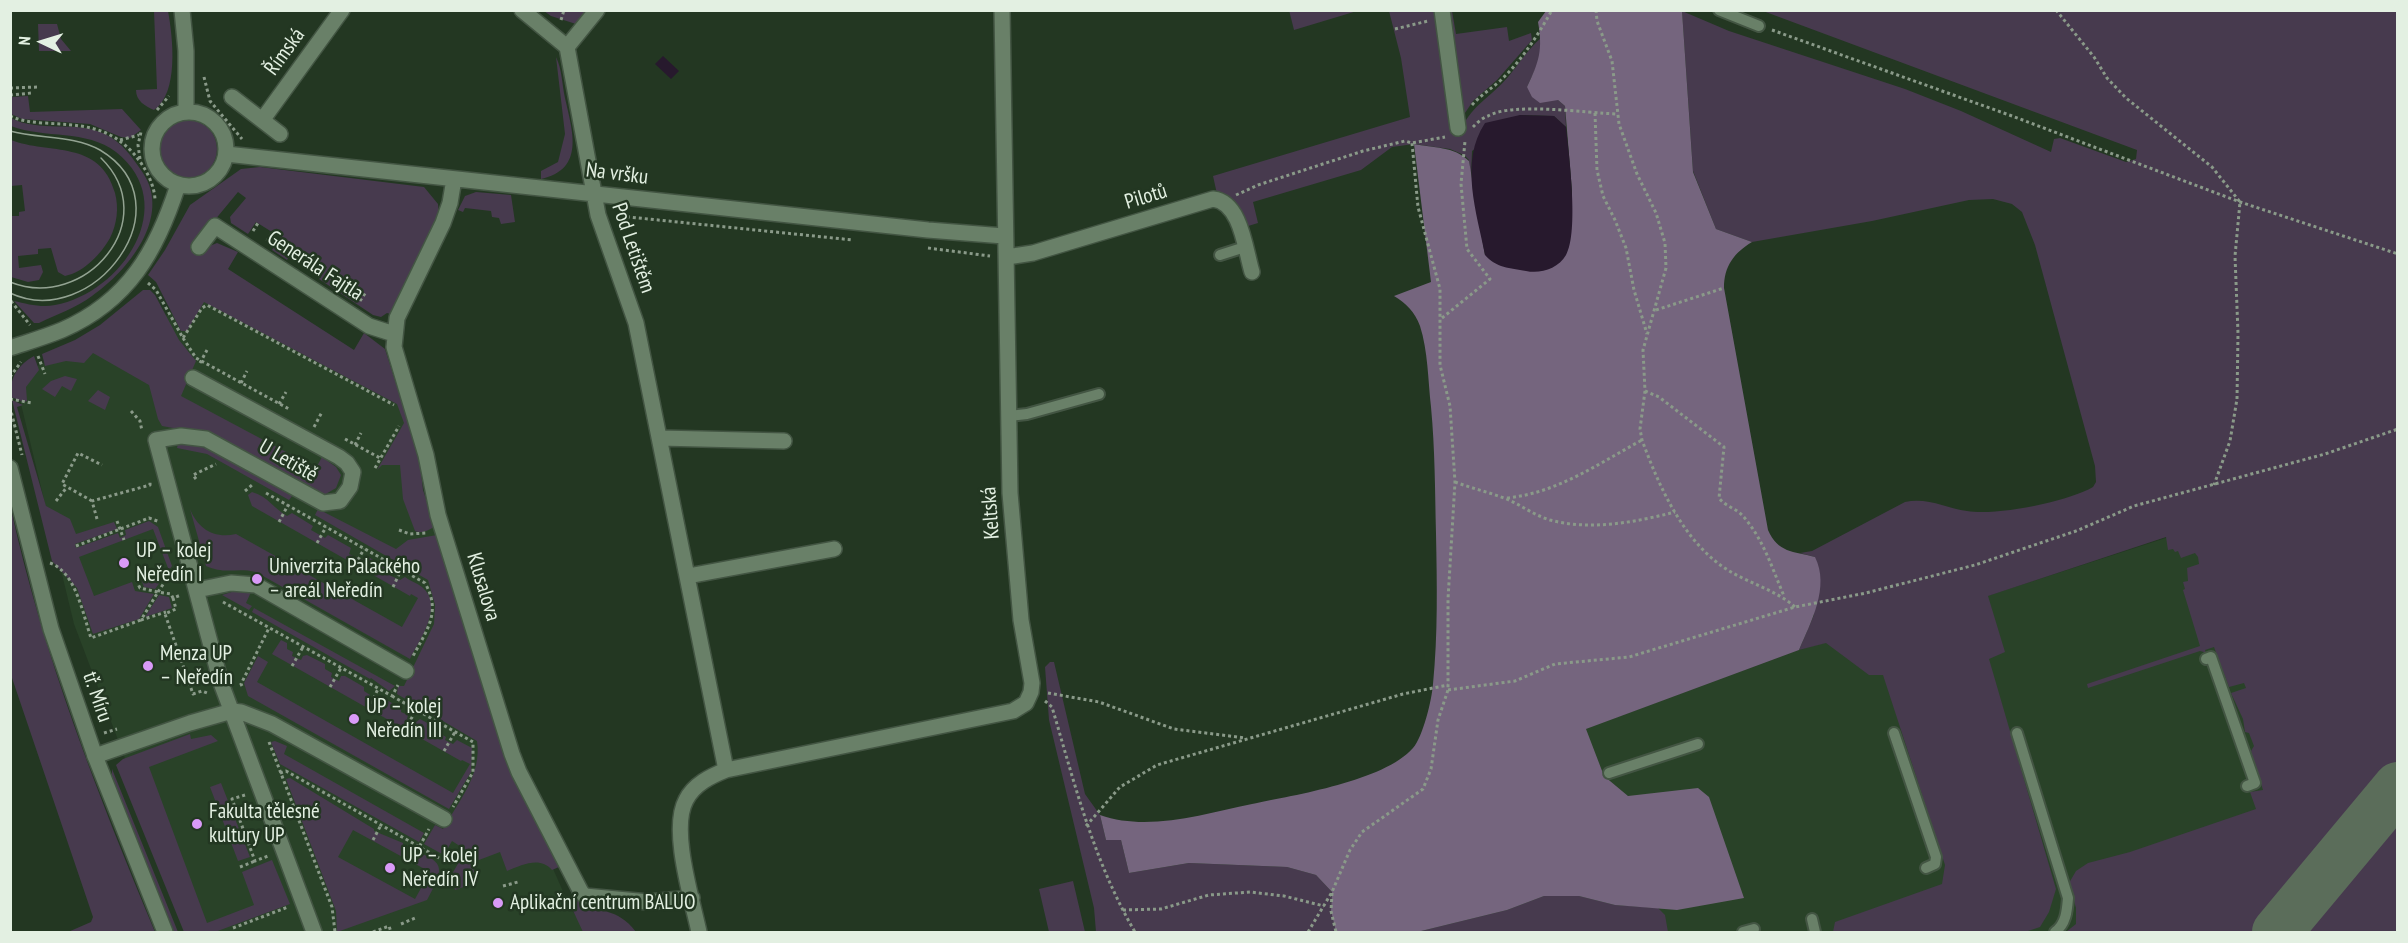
<!DOCTYPE html>
<html>
<head>
<meta charset="utf-8">
<style>
	body { margin:0 }
	#map { position:relative; width:2408px; height:943px; overflow:hidden; background:#233722; font-family:"PT Sans Narrow",sans-serif }
	canvas { display:block }
	.frame { position:absolute; inset:0; border:12px solid #e3f0e2; pointer-events:none }
	.north { position:absolute; left:12px; top:12px; width:60px; height:60px; -webkit-text-stroke:4px #233722; paint-order:stroke; rotate:274deg; font-size:16px; font-weight:700; line-height:24px; text-align:center; color:#e3f0e2 }
	.north::after { content:''; display:block; margin:auto; width:21px; height:27px; background:#e3f0e2; clip-path:polygon(50% 0,100% 100%,50% 72%,0 100%) }
</style>
</head>
<body>
<div id="map">
<canvas width="2408" height="943"></canvas>
<div class="frame"></div>
<div class="north">N</div>
</div>
<script>
const ctx = document.querySelector('canvas').getContext('2d');
ctx.lineJoin = 'round';
function fillPath(path, color) {
  ctx.fillStyle = color;
  ctx.fill(path, 'evenodd');
}
function trace(path, color, width, dash) {
  ctx.strokeStyle = color;
  ctx.lineWidth = width;
  ctx.lineCap = dash ? 'butt' : 'round';
  ctx.setLineDash(dash || []);
  ctx.stroke(path);
}
function write(font, color, halo, rows, align = 'center') {
  ctx.font = font + ' "PT Sans Narrow",sans-serif';
  ctx.lineWidth = 5;
  ctx.setLineDash([]);
  ctx.textBaseline = 'middle';
  ctx.strokeStyle = halo;
  ctx.fillStyle = color;
  for (const [text, x, y, turn = 0] of rows) {
    ctx.save();
    ctx.translate(x, y);
    ctx.rotate((+turn || 0) * Math.PI / 180);
    ctx.textAlign = isNaN(turn) ? turn : align;
    if (halo) ctx.strokeText(text, 0, 0);
    ctx.fillText(text, 0, 0);
    ctx.restore();
  }
}
fillPath(new Path2D(`
	M244 285 393 381 405 409 419 456 423 490 509 769 569 905 586 932H191L74 624 14 375Z
	M2397 463V932H1336L1423 789 1799 650 1987 596Z`), '#294228');
fillPath(new Path2D(`
	M1289 10H1357V11L1294 30Z
	M154 11H168C173 38 179 93 154 110 145 106 136 101 136 90L157 89Z
	M544 11H589L576 24 551 16Z
	M1389 11H1452L1456 34 1507 27 1509 41 1531 33 1532 40 1497 80 1473 101 1455 128 1461 129C1473 104 1491 97 1508 77 1519 64 1528 49 1541 38L1540 59 1527 87 1558 100 1565 106 1566 127 1554 116 1520 115 1472 151 1471 179 1469 160 1464 155 1450 149 1414 144 1392 147 1361 170 1253 202 1258 223 1245 227 1217 194 1213 176 1410 117 1401 58Z
	M1682 11 1729 31 1905 89 1961 111 2051 152 2054 139 2060 138 2126 162 2136 159 2137 150 1763 11H2397V932H2066L2076 924V908L2069 883 2076 871 2088 863 2130 852 2256 809 2250 792 2263 790 2251 751 2254 746 2249 733 2245 732 2243 719 2231 693 2246 688 2244 683 2229 687 2214 647 2205 650 2210 666 2204 652 2200 651 2088 688 2087 684 2200 646 2183 590 2185 589 2183 582 2188 581 2187 568 2199 564 2198 557 2195 553 2181 558 2178 551 2175 552 2173 549 2168 550 2166 537 1988 596 2005 652 1989 659 2056 889 2049 912 2040 927 2025 932H1833L1835 922 1942 884 1945 865 1883 675H1869L1826 643 1799 650 1814 615 1815 557 1800 553 1812 551 1905 502C1927 497 1946 508 1967 511 1997 516 2067 502 2093 487L2096 482 2095 466 2035 245 2022 212 2012 204 1993 199 1969 200 1872 221 1752 242 1716 229 1693 171Z
	M38 24H57L61 39 71 51H39Z
	M556 57C562 69 562 84 565 98 572 130 586 169 541 179V171L558 162 565 134Z
	M28 96 30 112 122 109 141 130 130 138 121 137 90 124 22 119 11 114V97Z
	M11 118C39 133 76 120 105 134 123 143 132 157 143 173 172 217 128 271 92 296 76 308 57 314 39 323H34L14 301C27 304 42 308 55 305 122 293 182 204 116 152 86 129 45 139 11 126Z
	M159 149a29 29 0 1 1 58 0a29 29 0 1 1-58 0Z
	M11 140C49 155 100 139 115 193 119 208 117 224 110 238 101 254 84 272 65 276L58 272 51 248 38 249V254L18 256 19 268 41 265 43 272 39 280 28 282 11 277V216H19V212L25 211 22 185 11 186Z
	M260 167 424 187 438 204 439 214 390 314 387 313 381 317 373 315 319 279 327 267 296 247 287 260 272 250 280 237 256 222 248 234 231 223 230 217 246 198 238 192 195 244 202 249 217 243 238 252 228 269 354 350 364 333 385 349 419 456 423 490 435 526C430 530 421 534 415 531L403 499 400 465H382L377 470 404 423 397 404 204 302 187 331H181L156 282 148 275 165 250 190 205 241 169Z
	M476 192 511 195 515 222 501 224 499 218 492 217 491 211 465 208 463 212 458 210 465 196Z
	M143 290H150L155 295 179 340 196 361 181 396 316 468 322 457 336 467 341 475 336 488 324 495 315 493 217 436 162 426 158 419 149 385 93 353 84 363 66 361 45 366 42 354 75 340 100 325Z
	M34 356 39 370 26 387 27 401 24 402 11 397C9 378 18 365 34 356Z
	M65 376 77 379 71 391 62 386 55 397 42 389 51 381Z
	M98 390 110 397 105 410 88 401Z
	M12 400 23 405 17 407 46 506 70 519 76 534 114 522 117 529 75 544 76 548 118 533 120 538 126 535 125 530 149 521 158 527 172 566 155 589 144 587 141 579 168 568 153 529 79 557 94 596 132 582 135 591 154 594 139 619 93 634 77 588 52 561Z
	M185 443 207 448 292 496 289 500 207 454 177 448 178 444Z
	M252 492C268 496 274 509 287 516L292 513 313 526 311 530 325 538 328 535 351 548 349 554 362 560 367 556 386 568 387 574 400 580 405 577C410 581 417 583 422 587 445 606 419 640 410 659L256 572C236 567 226 575 206 566L190 509C198 529 214 539 236 534L402 627 418 598 411 594 410 596 252 506 248 495Z
	M11 509C43 655 98 795 155 932H68L91 922 93 917 11 675Z
	M318 509 396 549 408 540 437 535 509 769 559 867 552 870C540 856 522 865 507 871L500 852 471 863 478 882 455 890 452 874 466 850 452 841 445 853 442 854 424 844 435 825 443 829C459 801 482 774 477 741L397 694 398 686H404L434 624 435 605 428 580 315 515Z
	M235 591 251 592 246 603 252 606 249 610 222 595Z
	M159 595 169 597 172 608 145 617Z
	M254 608 395 686 389 691 371 678 370 679 252 612Z
	M281 640 287 643V649L293 652 292 656 301 660 303 656 307 655 325 664V669L332 673 331 677 339 681 341 676H345L364 687V691L370 695 369 698 377 702 383 698 401 708V712L408 715 407 719 415 723 420 719 440 730 441 734 446 737 445 740 453 744 457 740 472 748 471 772 449 809 248 696 244 683 258 656 268 662 257 682 453 793 470 764 462 760 461 761 272 654Z
	M1050 662H1054L1085 794 1100 815 1106 840H1121L1129 873 1189 863 1287 867 1316 875 1332 892 1331 911 1336 932H1096L1094 908 1049 720 1045 667Z
	M190 734 191 739 211 735 218 741 149 767 207 923 254 905 242 872 272 860 290 904 215 932H184L116 765 123 759Z
	M275 741 287 746 284 754 424 833 419 842 280 764 271 742Z
	M112 769 178 932H174L112 779Z
	M290 778 374 829V831L403 843V849C406 851 409 851 412 851 449 861 442 872 427 900L337 932 336 911 286 779ZM353 830 430 872 415 899 338 857Z
	M221 783 250 857 238 861 210 787Z
	M1073 881 1085 932H1049L1039 889Z
	M1544 896H1579L1615 905 1658 908 1665 915 1668 932H1417L1507 910Z
	M578 899C598 915 617 906 636 932H583L569 902Z`), '#473a4e');
fillPath(new Path2D(`
	M1546 11H1682L1693 172 1716 229 1752 242C1734 253 1724 266 1724 288L1768 530C1778 553 1793 551 1815 557 1830 587 1811 622 1799 650L1586 729 1604 776 1628 796 1698 788 1709 797 1744 898 1677 910 1615 905 1579 896H1544L1507 910 1417 932H1336L1331 911 1332 892 1316 875 1287 867 1189 863 1129 873 1121 840H1106L1100 815C1148 832 1203 814 1252 804 1295 795 1384 781 1413 748 1423 737 1432 699 1433 684 1438 634 1437 584 1436 534 1435 491 1435 449 1431 407 1428 380 1428 351 1420 326 1415 312 1406 303 1394 296L1431 282 1414 144C1433 148 1454 146 1469 161L1485 255 1570 240 1572 191 1565 106 1558 100 1540 103 1532 97 1527 87C1539 62 1543 50 1538 22Z`), '#75657e');
fillPath(new Path2D(`
	M663 56 679 71 671 79 655 64Z
	M1520 115 1554 116 1566 127C1569 155 1579 232 1566 255 1558 269 1540 274 1526 271 1510 268 1496 268 1485 255 1477 213 1459 162 1485 123Z`), '#27192d');
trace(new Path2D(`
	M2277 932 2398 787`), '#5b6d5a', 50);
const lane = new Path2D(`
	M1719 10 1759 26
	M1220 255 1245 247
	M1009 416 1027 414 1099 394
	M2206 659 2211 657 2255 783 2247 786
	M1894 733 1936 857 1935 864 1926 868
	M2017 733 2068 898C2067 911 2066 924 2055 932
	M1609 773 1698 744
	M1812 919 1815 932
	M1743 932 1754 929`);
const street = new Path2D(`
	M182 10 186 51V111
	M522 10 567 47
	M597 10 567 47 598 215 636 323 726 770
	M1442 10 1458 128
	M232 97 280 134
	M152 149a37 37 0 1 1 74 0a37 37 0 1 1-74 0Z
	M263 119 342 10
	M226 154 928 230 1004 236
	M454 179 450 203 443 223 397 318 394 347 426 455 438 515 512 754 519 772 581 892 585 896 648 902 692 898
	M199 247 215 226 369 326 394 334
	M1007 257 1033 253 1213 199C1241 202 1245 249 1252 272
	M10 348C28 342 45 337 62 330 129 301 157 250 178 185
	M193 378 339 457 347 463 353 472 350 487 340 501 323 503 206 439 181 436 156 440 221 683 314 932
	M660 438 784 441
	M688 576 834 549
	M197 590 231 583 256 585 406 671
	M95 756 190 723 232 711 241 712 272 724 444 819
	M699 932C692 899 670 829 686 800 694 784 711 776 726 770L1013 711 1026 703 1031 692 1032 683 1021 620 1010 493 1002 10`);
const secondary = new Path2D(`
	M10 468 51 629 95 756 165 932`);
trace(lane, '#435543', 14);
trace(street, '#435543', 18);
trace(secondary, '#435543', 18);
trace(new Path2D(`
	M1596 10 1597 21 1612 61 1619 124 1637 174 1656 213 1665 243 1666 268 1643 350 1645 391 1640 429 1642 440C1660 489 1685 545 1731 572 1752 584 1777 591 1795 607
	M2056 10 2094 57 2107 78 2126 98 2212 167 2240 202 2235 256 2238 333 2237 399 2230 441 2214 485
	M561 20 564 10
	M1395 29 1428 21
	M1772 30 2012 116 2240 202 2398 254
	M204 77 210 101 242 139
	M10 88 38 87
	M10 95 32 93
	M1472 105C1481 95 1491 89 1501 80 1522 60 1538 35 1552 10
	M157 110 169 96
	M1595 113 1597 170 1603 196 1615 220 1626 248 1634 290 1647 334
	M10 116C21 121 31 122 43 123 78 125 108 125 133 153 144 165 154 183 155 199
	M1473 127C1477 123 1482 118 1488 116 1512 102 1587 113 1617 114
	M120 140 139 135
	M140 159 138 145 141 132
	M1236 195 1258 185 1363 151 1405 141 1412 143 1445 137
	M615 219 629 217 853 240
	M253 231 258 223
	M267 241 272 232
	M928 248 990 256
	M282 251 288 242
	M297 260 303 251
	M313 270 319 262
	M148 283 156 290 183 338 202 308 207 305 394 405
	M345 291 351 282
	M11 301 30 325
	M360 301 366 292
	M1656 310 1724 288
	M1442 318 1490 279 1467 249 1461 184 1465 141
	M183 338 196 358 289 409
	M38 356 45 374
	M200 363 207 350
	M10 377 21 362
	M241 383 247 371
	M1645 391 1659 397 1724 447 1719 498C1725 506 1735 508 1742 515 1763 538 1772 568 1784 596
	M10 399 32 403
	M279 404 286 392
	M10 407 22 455
	M131 411 140 421 142 431
	M314 427 322 412
	M345 439 380 458
	M355 445 361 433
	M375 468 399 426
	M196 479 193 475 216 464
	M1455 482C1471 488 1488 492 1504 498 1520 504 1533 515 1550 520 1590 531 1636 522 1675 512
	M245 491 252 485
	M266 493 425 583C442 613 426 631 412 658
	M1507 498C1557 493 1598 464 1642 440
	M56 501 67 487
	M92 501 62 484 78 453 102 465
	M97 519 92 501 150 485V482
	M117 521 124 540
	M279 522 288 505
	M399 530 410 534 426 533
	M317 543 326 527
	M76 546 149 518 160 522
	M50 563C76 572 83 615 91 638L141 620
	M355 565 364 549
	M175 572 170 574 158 592 171 594 173 598 181 595
	M136 580 140 588 158 592 141 620 166 612
	M393 587 401 570
	M173 598 176 609 165 614 193 694 202 691 207 693
	M223 602 392 696 398 685
	M179 654 194 648
	M292 666 303 647
	M242 686 241 684 269 628
	M330 687 341 668
	M1448 690 1515 681 1555 664 1629 657 1795 607 1866 593 1975 565 2076 531 2134 506 2325 454 2398 429
	M1048 693 1099 702 1174 729 1245 738
	M392 696 473 742V772L453 807
	M1045 701 1052 707C1075 785 1094 862 1135 932
	M368 709 378 689
	M405 730 422 699
	M104 733 117 729
	M269 742 332 907 335 932
	M444 751 455 732
	M280 773 286 771 439 858
	M245 795 232 799 255 861 268 856
	M1086 826 1120 787 1157 765 1403 694 1448 685
	M373 840 381 825
	M411 862 429 829
	M240 867 255 861
	M503 886 518 882
	M1332 893 1331 911 1336 932
	M1123 910 1161 909 1209 895 1250 892 1284 896 1324 906
	M401 924 415 918
	M233 928 288 907
	M373 932 389 926 391 932
	M1308 932 1332 892 1350 850 1362 832 1423 789 1431 769 1438 720 1448 690V599L1455 482 1450 406 1440 365V289L1418 207 1412 143`), '#8a9a89', 3, [3, 3]);
trace(lane, '#698068', 10);
trace(street, '#698068', 15);
trace(secondary, '#698068', 15);
trace(new Path2D(`
	M10 131C39 139 74 135 100 150 190 204 93 332 10 293
	M10 282C85 312 164 220 101 158`), '#93a392', 1.5);
for (const [x, y, r, color] of [
	[124,563,6,"#d99af7"],
	[257,579,6,"#d99af7"],
	[148,666,6,"#d99af7"],
	[354,719,6,"#d99af7"],
	[197,824,6,"#d99af7"],
	[390,868,6,"#d99af7"],
	[498,903,6,"#d99af7"]
]) {
  const dot = new Path2D();
  dot.arc(x, y, r, 0, 2 * Math.PI);
  ctx.fillStyle = color;
  ctx.fill(dot);
  trace(dot, '#233722', 2);
}
write('21px', '#e3f0e2', '#233722', [
	["Římská",285,52,-54],
	["Na vršku",617,174,7],
	["Pilotů",1146,197,-17],
	["Pod Letištěm",633,248,71],
	["Generála Fajtla",315,266,33],
	["U Letiště",288,461,30],
	["Keltská",991,513,-94],
	["Klusalova",483,587,73],
	["tř. Míru",97,697,71]
]);
write('21px', '#e3f0e2', '#233722', [
	["UP – kolej",136,551],
	["Neředín I",136,575],
	["Univerzita Palackého",269,567],
	["– areál Neředín",269,591],
	["Menza UP",160,654],
	["– Neředín",160,678],
	["UP – kolej",366,707],
	["Neředín III",366,731],
	["Fakulta tělesné",209,812],
	["kultury UP",209,836],
	["UP – kolej",402,856],
	["Neředín IV",402,880],
	["Aplikační centrum BALUO",510,903]
], 'left');
</script>
</body>
</html>
